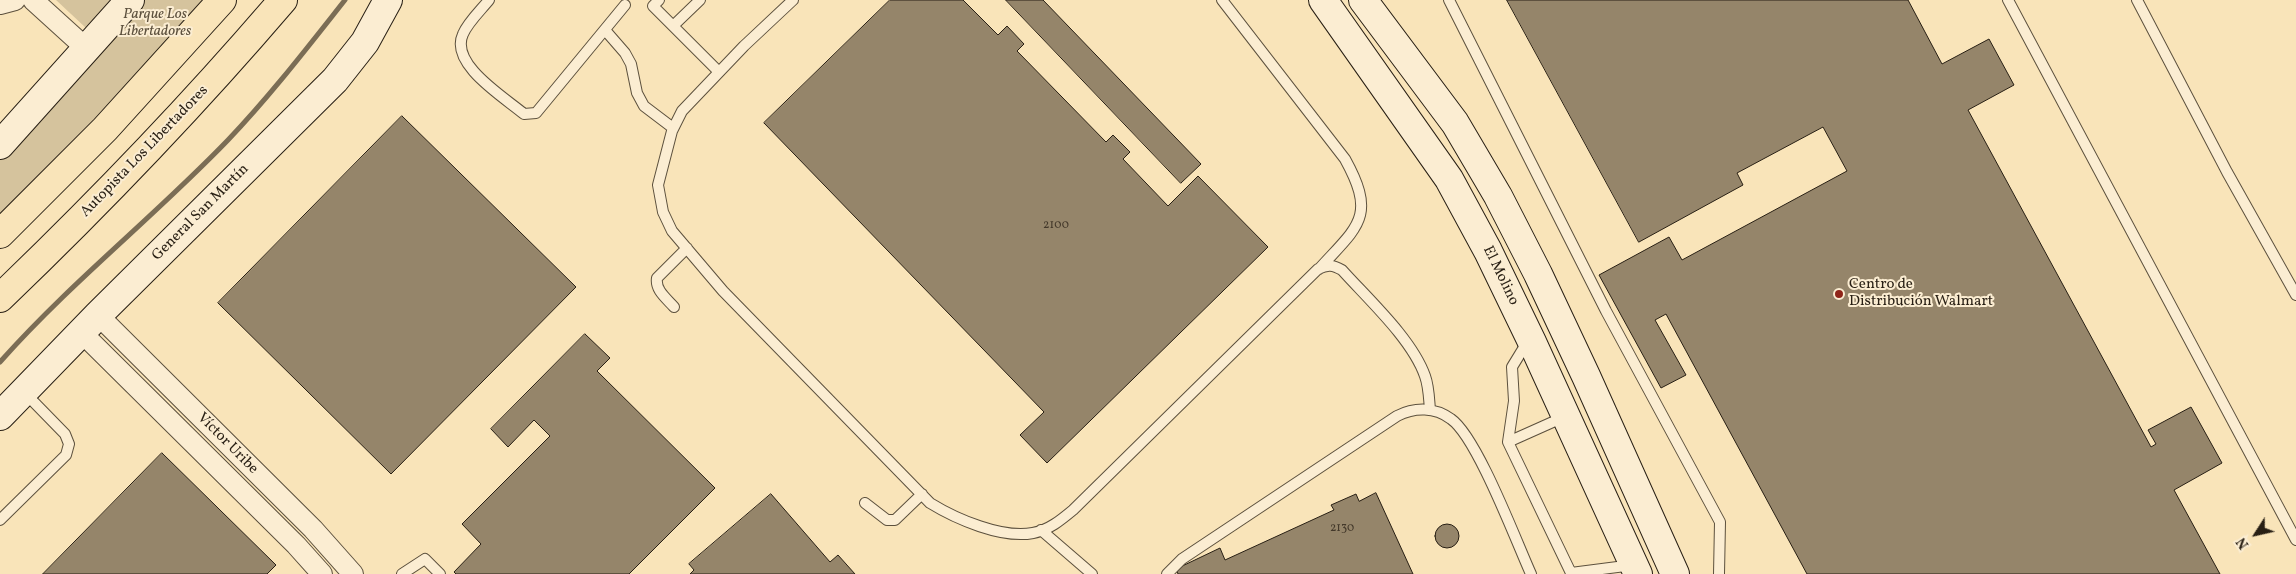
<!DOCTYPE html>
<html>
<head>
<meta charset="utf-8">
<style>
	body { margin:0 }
	#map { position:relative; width:2296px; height:574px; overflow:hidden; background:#f9e4b9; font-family:Vollkorn,serif }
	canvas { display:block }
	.north { position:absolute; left:2231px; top:509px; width:50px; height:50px; -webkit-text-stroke:4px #fbedd2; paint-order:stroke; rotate:235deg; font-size:14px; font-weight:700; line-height:20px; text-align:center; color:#281f14 }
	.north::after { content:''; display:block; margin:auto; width:18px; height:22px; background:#281f14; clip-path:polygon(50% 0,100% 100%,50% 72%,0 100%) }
</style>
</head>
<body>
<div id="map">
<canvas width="2296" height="574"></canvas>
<div class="north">N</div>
</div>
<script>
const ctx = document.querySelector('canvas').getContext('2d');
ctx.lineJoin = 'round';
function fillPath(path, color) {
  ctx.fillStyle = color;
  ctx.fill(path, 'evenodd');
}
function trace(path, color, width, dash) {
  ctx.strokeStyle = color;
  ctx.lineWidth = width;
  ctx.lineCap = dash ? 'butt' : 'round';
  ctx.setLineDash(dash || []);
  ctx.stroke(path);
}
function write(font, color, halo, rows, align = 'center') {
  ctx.font = font + ' Vollkorn,serif';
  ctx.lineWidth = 4;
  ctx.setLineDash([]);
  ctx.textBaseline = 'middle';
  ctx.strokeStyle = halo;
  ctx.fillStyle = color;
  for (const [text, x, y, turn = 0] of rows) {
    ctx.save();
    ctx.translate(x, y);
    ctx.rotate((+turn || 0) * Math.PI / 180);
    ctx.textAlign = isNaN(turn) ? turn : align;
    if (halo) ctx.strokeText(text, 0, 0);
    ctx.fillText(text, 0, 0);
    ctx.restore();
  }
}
fillPath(new Path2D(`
	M56 0H112L86 28Z
	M145 0H207L133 85 0 220V159L72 86Z`), '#d5c39d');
trace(new Path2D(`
	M0 362C71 282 155 216 228 140 270 96 307 48 345 0`), '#7b6d55', 5);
const building = new Path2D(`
	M890 0H963L998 35 1007 26 1024 44 1017 51 1106 142 1113 135 1130 152 1123 159 1168 206 1198 176 1268 247 1047 463 1020 435 1044 412 764 123Z
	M1006 0H1043L1201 164 1181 183Z
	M1507 0H1908L1942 64 1989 39 2014 85 1968 110 2151 447 2156 444 2148 430 2191 407 2222 463 2174 490 2220 574H1807L1666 314 1655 320 1686 375 1661 388 1599 275 1669 237 1682 260 1847 171 1823 127 1737 173 1743 185 1639 242Z
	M402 116 576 287 391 474 218 303Z
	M585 334 610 358 597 371 715 488 629 574H456L454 572 481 544 462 524 550 436 534 420 508 447 491 429Z
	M162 453 276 565 267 574H43Z
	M1376 493 1413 574H1178L1176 569 1220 548 1225 560 1334 510 1331 505 1356 494 1359 501Z
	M771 494 830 562 838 555 855 574H690L694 570 689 564Z
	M1435 536a12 12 0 1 1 24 0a12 12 0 1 1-24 0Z`);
fillPath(building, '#95856a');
trace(building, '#281f14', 1);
const lane = new Path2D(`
	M489 0C481 10 468 22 463 34 449 64 504 97 524 114L536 113 625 5
	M659 0 653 6 719 72
	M793 0 744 46 682 111 672 131 658 185 663 212 672 231 723 291 930 503C956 519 1002 539 1033 533 1049 530 1061 520 1073 510L1318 269C1328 264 1333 265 1342 270 1368 299 1412 339 1425 376 1429 387 1429 399 1430 410
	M1222 0 1345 159C1377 217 1358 226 1319 269
	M1449 0 1606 311 1720 522 1719 574
	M2008 0 2296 540
	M2137 0 2227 172 2296 295
	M673 26 700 0
	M605 30 625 53 631 64 637 93 644 106 673 128
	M674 307C666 298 655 290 657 278L687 248
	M1532 343 1523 349 1512 367 1514 401 1508 442 1571 573 1633 565
	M1508 442 1564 417
	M865 503 887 520H895L922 494
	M0 520 66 455 69 444 65 434 24 392
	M1041 530 1092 574
	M402 574 425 559 440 574
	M1167 574 1182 559 1397 416C1415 407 1435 407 1451 419 1477 437 1516 541 1531 574`);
const street = new Path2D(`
	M33 0 88 50
	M0 4 15 0
	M98 315 313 529 353 574
	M81 332 296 545 322 574`);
const secondary = new Path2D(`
	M1323 0 1449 179 1488 251 1532 342 1638 574
	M1363 0 1455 123 1498 196 1538 274 1586 376 1675 574
	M0 145 130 0
	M0 416 98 315 335 80 365 42 388 0`);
const highway = new Path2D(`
	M0 234 105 129 222 0
	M0 298C99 203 194 104 283 0`);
trace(lane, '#5c503d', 12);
trace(street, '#5c503d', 22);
trace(secondary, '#281f14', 30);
trace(highway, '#281f14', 30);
trace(lane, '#fbedd2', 10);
trace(street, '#fbedd2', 20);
trace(secondary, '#fbedd2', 28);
trace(highway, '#f9e4b9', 28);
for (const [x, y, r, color] of [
	[1839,294,5,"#8f2418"]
]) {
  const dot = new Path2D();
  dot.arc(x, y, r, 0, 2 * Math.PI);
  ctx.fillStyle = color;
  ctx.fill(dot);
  trace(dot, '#fbedd2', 2);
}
write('12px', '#43382a', null, [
	["2100",1056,226],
	["2130",1342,529]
]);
write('italic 15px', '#5c503d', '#fbedd2', [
	["Parque Los",155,15],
	["Libertadores",155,32]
]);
write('15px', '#281f14', '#fbedd2', [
	["Autopista Los Libertadores",145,152,-46],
	["General San Martín",201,213,-45],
	["El Molino",1500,276,64],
	["Víctor Uribe",227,444,45]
]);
write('15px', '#281f14', '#fbedd2', [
	["Centro de",1849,285],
	["Distribución Walmart",1849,302]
], 'left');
</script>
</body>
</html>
